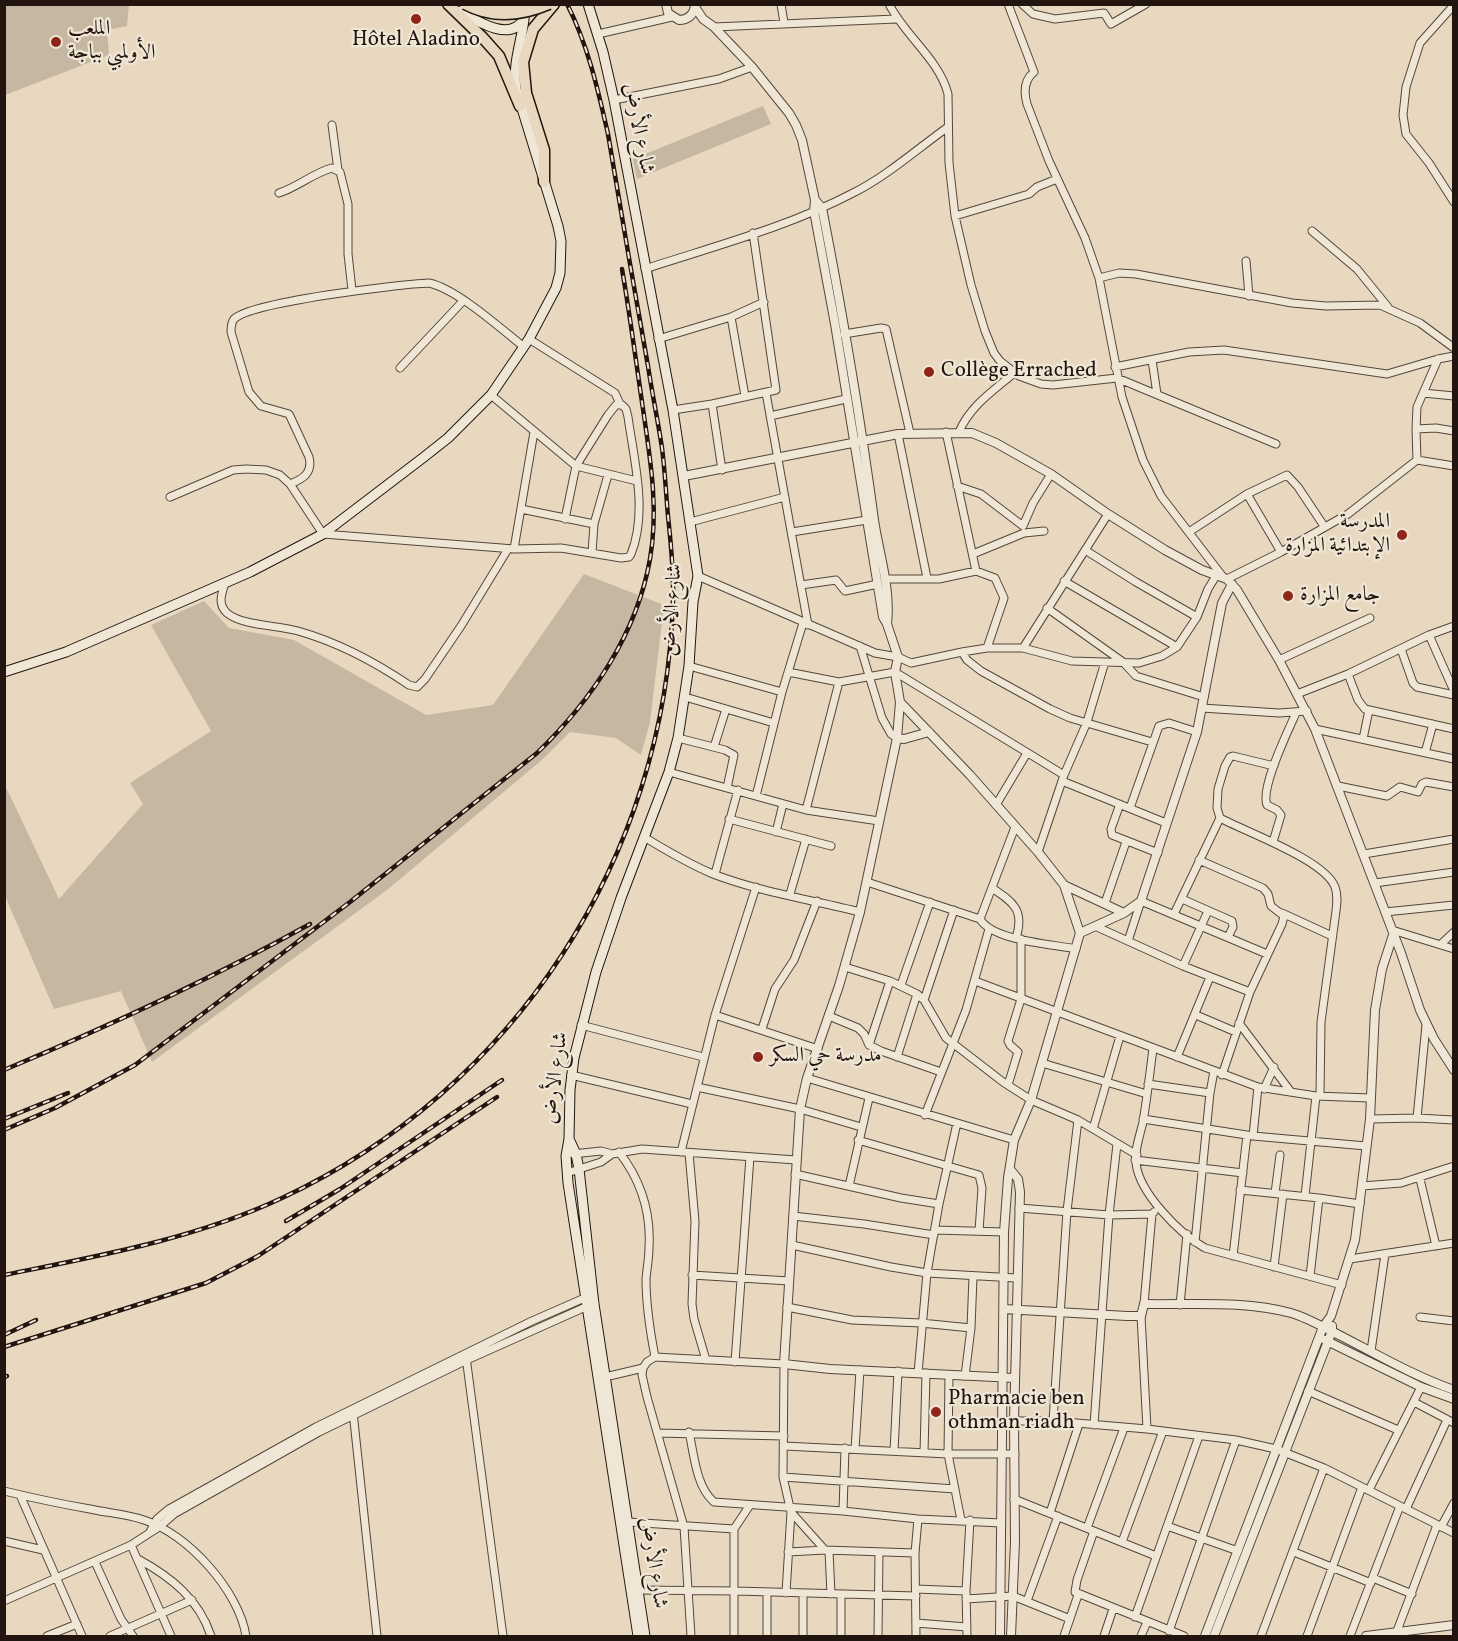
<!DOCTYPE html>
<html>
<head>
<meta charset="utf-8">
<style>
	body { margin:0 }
	#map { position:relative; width:1458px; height:1641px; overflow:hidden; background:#e8d8c0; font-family:Vollkorn,serif }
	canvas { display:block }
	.frame { position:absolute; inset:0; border:6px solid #22150f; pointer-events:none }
</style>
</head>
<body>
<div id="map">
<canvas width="1458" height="1641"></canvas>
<div class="frame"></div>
</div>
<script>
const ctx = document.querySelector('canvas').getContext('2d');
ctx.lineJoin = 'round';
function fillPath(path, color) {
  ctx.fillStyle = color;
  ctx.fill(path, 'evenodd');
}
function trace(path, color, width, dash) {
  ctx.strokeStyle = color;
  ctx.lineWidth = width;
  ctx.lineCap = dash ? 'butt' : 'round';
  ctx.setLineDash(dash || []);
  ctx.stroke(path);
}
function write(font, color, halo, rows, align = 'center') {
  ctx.font = font + ' Vollkorn,Amiri,serif';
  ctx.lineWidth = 4.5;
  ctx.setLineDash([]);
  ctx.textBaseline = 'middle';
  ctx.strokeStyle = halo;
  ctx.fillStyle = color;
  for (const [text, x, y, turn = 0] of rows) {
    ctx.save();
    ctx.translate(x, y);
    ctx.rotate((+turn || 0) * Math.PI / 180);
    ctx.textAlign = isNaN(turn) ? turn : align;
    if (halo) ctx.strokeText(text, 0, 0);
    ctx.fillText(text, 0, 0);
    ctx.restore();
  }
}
fillPath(new Path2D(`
	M5 4H129V5L127 26 107 30 109 55 5 95Z
	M763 106 771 124 637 179 633 159Z
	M584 574 664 605 650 722 641 755 616 738 570 732 543 759 387 890 152 1062 121 991 54 1009 5 896V785L59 899 143 804 130 783 211 731 151 625 204 601 229 628 294 640 426 715 493 705Z`), '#c6b7a2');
const minor = new Path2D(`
	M781 4 784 23
	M889 4C905 36 939 59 948 94L949 163 955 216 971 285 985 331 994 353 1000 361 1019 376 1041 384 1053 385 1117 378 1276 444
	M1008 4 1034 72C1024 80 1024 93 1027 104L1049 161 1085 238 1099 278 1122 397 1143 460 1161 496 1223 577
	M1022 4 1033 14 1055 19 1104 13 1111 24 1146 4
	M1454 5 1420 43 1406 87 1403 115 1406 134 1429 163 1454 202
	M714 27 896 19
	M598 34 672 17
	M614 100 719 79 752 67
	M332 125 338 170
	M279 193C298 187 313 173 332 168L340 172 348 204V254L352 290
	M955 216 1029 194 1037 187 1057 179
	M1312 231 1357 269 1388 307
	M1246 261 1249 296
	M645 269C715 246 788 227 853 193 887 176 917 149 948 127
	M1099 278 1119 273 1136 274 1292 303 1326 306 1380 305 1420 323 1454 348
	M731 317 745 396
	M844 334 881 328 886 329 910 433
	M529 339 615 393 620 404
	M658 339 731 317 764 302
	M1152 360 1157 394
	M1115 367 1189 352 1224 350 1387 374 1438 359 1454 356
	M400 368 463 301
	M766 393 808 625
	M1423 393 1454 396
	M491 395 576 466 637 481
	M712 404 722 470
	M673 410 712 404 776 390 753 233
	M770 416 846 399
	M1416 429 1436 428 1454 431
	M946 432 976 571
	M959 432C970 406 993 391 1014 373
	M898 434 927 578
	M1417 460 1416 429 1417 407 1438 359
	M290 484C303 479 313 473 309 457L289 414 261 406 249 392 231 332C231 328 231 323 234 319 251 302 400 284 429 283 457 289 500 328 524 347
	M957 486 981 494 1023 526 1033 503 1051 474
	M1247 494 1281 552
	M170 497 233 470 246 469 266 470 280 475 290 484 323 534 514 549 534 432
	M521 509 594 524
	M690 522 785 497
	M792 532 867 520
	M1189 532 1247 494 1287 475 1298 487 1324 526
	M514 549 561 548 621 558 629 557 631 554C648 512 634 460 628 417L626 409 622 405H616L608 415 576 466 565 519
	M1085 550 1136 582 1197 617
	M592 553 594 524 608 475
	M973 554 1024 533 1044 531
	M698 576 875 653 898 657 911 663 962 652 987 648H1023L1072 661 1139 663 1162 656 1177 647 1197 617 1208 589 1216 576
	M886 579H939L976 571 995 578 1004 598 987 648
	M1227 579 1281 552 1348 514 1417 460 1454 466
	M1064 581 1177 647
	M225 583C222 593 217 604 227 613 242 626 278 625 298 631 337 642 375 662 409 685L417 687 425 679 461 626 508 549
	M801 585 836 580 845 591 878 584
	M1047 608 1123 662 1136 676 1204 697
	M1429 635 1454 691
	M860 646 882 718 891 734 897 738
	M1023 648 1108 514
	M1401 649 1413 683 1417 687 1454 695
	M962 652 967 660 981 671 1050 709 1070 718 1152 742
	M1279 660 1370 618
	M689 666 782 692
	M788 672 839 682 895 672 1064 775
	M1348 674 1358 700 1365 709 1454 729
	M1297 694 1348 674 1429 635 1454 626
	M685 697 774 723
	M1202 708 1279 713 1307 711
	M1315 729 1454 759
	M678 738 725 750 734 755 727 788
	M1363 739 1369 710
	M714 747 726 709
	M1425 753 1433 724
	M669 772 806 810 879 821
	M1062 781 1166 823
	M1338 786 1387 796 1400 787 1418 792 1422 784 1426 782 1454 787
	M756 796 782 692 803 623
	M1120 804 1111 829 1112 835 1158 853
	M996 805 1027 753
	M1130 808 1159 726 1169 723 1197 732
	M806 810 839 682
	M1220 818C1246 832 1325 860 1335 887 1338 895 1337 903 1336 911L1321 1022 1320 1096
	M729 819 831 846
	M776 832 783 804
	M644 837C667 851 689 864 713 874 760 892 812 900 860 912
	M1273 842 1281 815 1277 810 1267 805C1260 788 1288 731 1296 713
	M1038 852 1064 775 1087 722 1105 662
	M1364 854 1454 839
	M1199 860 1263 888 1268 894 1271 906 1284 916 1282 924 1250 992 1222 1075
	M715 874 738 790
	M867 882 980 919C993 941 1052 944 1076 949
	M1375 883 1454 872
	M992 888C1013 902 1025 910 1016 938
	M790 894 806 839
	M1182 899 1232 921 1233 927 1228 937
	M1105 903 1126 842
	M1385 912 1454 905
	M1282 913 1332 936
	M1174 914 1220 818 1217 808 1218 789 1225 766 1230 757 1233 756 1274 766
	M980 919 1015 827
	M1097 927 1183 966 1250 992
	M1392 930 1454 949
	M1128 941 1141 901 1267 954
	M1441 944 1454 932
	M1183 966 1208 911
	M845 967 890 981 917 994 924 1000 946 1038 1003 1082 1031 1100 1078 1120 1137 1155
	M975 981 1258 1087 1316 1096 1370 1098
	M901 985 930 902
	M924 1000 954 910
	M715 1015 818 1049
	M1196 1015 1236 1032
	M829 1016 858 1028 864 1034 869 1045 881 1051 941 1072
	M1239 1023 1291 1092
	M581 1025 703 1057
	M762 1029 775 989 794 960 817 901
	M869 1045 890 981
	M1153 1048C1150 1073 1147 1098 1143 1122 1140 1135 1134 1151 1136 1163 1139 1193 1180 1234 1205 1248L1342 1285
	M897 1057 917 994
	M1177 1057 1210 977
	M1042 1063 1147 1094
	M571 1075 692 1104
	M807 1078 1014 1140
	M1148 1084 1210 1093
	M1008 1085 1018 1052 1010 1045 1008 1041 1021 999V939
	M697 1087 800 1109 861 1127
	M1264 1089 1274 1067
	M925 1115 966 1010 989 929
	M1417 1118 1426 1025
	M1143 1119 1253 1136 1366 1146
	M1370 1119 1417 1118 1454 1120
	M1093 1129 1120 1036
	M1253 1136 1258 1087
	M858 1140 979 1175 982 1188 979 1231
	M619 1152C640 1179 651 1212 649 1247 649 1258 647 1268 646 1279 646 1306 650 1331 655 1357
	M681 1152 715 1015 756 887
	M689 1153 695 1221 692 1304 694 1319 706 1360
	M573 1154 601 1151 612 1154
	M1135 1160 1243 1173
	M567 1173 601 1162 612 1154 642 1149 796 1160
	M795 1174 901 1198 939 1204
	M1420 1179 1436 1246
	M849 1186 869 1098
	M1362 1186 1401 1183 1454 1166
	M1240 1190 1319 1198 1360 1204
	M1275 1193 1280 1155
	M1305 1196 1316 1096
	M1019 1208 1109 1215 1152 1214
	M793 1216 864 1224 934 1235
	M935 1230 1004 1232
	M1195 1242 1210 1093 1214 1071
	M792 1245 891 1267 927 1273 1016 1278
	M1233 1256 1247 1135
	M1350 1259 1454 1243
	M1274 1267 1283 1194
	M692 1275 789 1281
	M1310 1276 1319 1198
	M1144 1304 1152 1214 1154 1212
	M1180 1305 1187 1234
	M787 1307 852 1320 921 1323 971 1328
	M1141 1316 1147 1429
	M1420 1317 1454 1321
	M1371 1351 1385 1254
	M466 1357 503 1636
	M735 1362 750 1157
	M918 1373 927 1273 939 1204 957 1123
	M949 1375 948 1454 961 1520
	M965 1376 971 1328 973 1277
	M605 1377 643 1368
	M1308 1391 1398 1430
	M1414 1402 1454 1423
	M353 1412 377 1636
	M1003 1421H1053L1147 1429 1236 1440 1276 1449 1324 1468 1454 1533
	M1053 1421 1067 1211 1078 1120
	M1094 1425 1109 1215 1117 1144
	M689 1432C694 1454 696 1487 714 1502L843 1511 918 1519 1001 1523
	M657 1433 784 1436
	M784 1446 948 1454H1015
	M855 1449 860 1370
	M894 1451 898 1371
	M924 1453 926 1373
	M783 1477 955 1489
	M1369 1490 1421 1387
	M4 1491C33 1498 61 1504 90 1509 108 1513 126 1514 144 1520 188 1534 239 1591 246 1636
	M20 1495 82 1636
	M1014 1499 1156 1556
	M1406 1509 1447 1420
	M843 1511 845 1448
	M791 1512 825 1550 915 1553
	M1050 1513 1079 1424
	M628 1522 734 1529V1636
	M1167 1526 1238 1551
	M1441 1527 1454 1503
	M1087 1528 1124 1428
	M734 1529 750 1505
	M1094 1531 1077 1580 1075 1592 1184 1636
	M150 1532 157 1519 169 1509 316 1427 532 1321 589 1296
	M4 1541 43 1550
	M1122 1542 1163 1431
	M131 1545 171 1636
	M829 1551 831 1594
	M788 1552 825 1550
	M1294 1552 1371 1583
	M138 1559C171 1577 199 1599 211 1636
	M95 1562 121 1619 133 1636
	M1373 1578 1412 1594
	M916 1589 966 1591
	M639 1590 736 1591 916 1596
	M966 1599 1013 1596 1070 1619
	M4 1601 131 1545 159 1527 174 1514 319 1432 467 1360 590 1305
	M1027 1601 1058 1516
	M1135 1617 1199 1436
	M916 1623 967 1627
	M1169 1631 1236 1440
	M1397 1631 1437 1525
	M47 1636 77 1624
	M110 1636 192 1600
	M691 1636 684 1527 647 1397 642 1375 643 1368 647 1362 655 1357 784 1364 783 1477 791 1512 786 1593
	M767 1636V1593
	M803 1636V1594
	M841 1636V1594
	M878 1636 879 1552
	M916 1636 915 1553 918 1519
	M967 1636 966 1591 970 1520
	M1064 1636 1078 1595
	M1104 1636 1113 1609
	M1141 1636 1147 1622
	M1261 1636 1324 1468
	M1307 1636 1362 1487
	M1350 1636 1400 1506`);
const tertiary = new Path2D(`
	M666 4 668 13 679 20C688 20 694 15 695 5
	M695 7 703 19 714 27 752 67 789 113 796 125 802 140 815 200 814 211 835 324 883 617 887 624 898 657 895 672 900 702 897 738 860 912 839 986 807 1078 800 1109 784 1364 830 1369 1015 1378
	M815 200 822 208C842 311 860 415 874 520 879 554 891 588 887 624
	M684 476 898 434 972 433 996 443 1051 474 1108 514 1165 550 1202 570 1227 579 1237 590 1279 660 1315 729 1401 953 1420 1010 1434 1039 1454 1070
	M900 702 970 775 1038 852 1064 885 1080 933 1031 1100 1014 1140 1008 1178 1004 1232 1000 1636
	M897 738 904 739 929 732
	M1064 885 1124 913
	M1080 933 1124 913 1141 901 1197 732 1222 603 1232 584
	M1010 1169 1018 1179 1020 1192 1014 1421 1015 1542 1011 1636
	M1004 1309 1127 1316H1141L1144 1304C1192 1305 1244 1300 1291 1313 1308 1318 1325 1328 1341 1336 1378 1355 1414 1376 1454 1390
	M1325 1340 1421 1387 1454 1399
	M1205 1636 1323 1327 1331 1316 1355 1240 1370 1119 1375 1010 1382 969 1393 935
	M1214 1636 1332 1331V1326
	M1366 1636 1454 1625`);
const secondary = new Path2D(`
	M588 4 603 52 614 100 673 410 698 576 693 602 689 666 678 738 669 772 621 898 596 972 574 1058 570 1090 569 1139 566 1156 568 1183 638 1636
	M460 11C477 21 510 43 524 19
	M4 672 66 652 250 572 323 534 424 457 448 438 491 395 529 339 556 288 560 273 561 241 558 226 516 89C512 57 525 36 525 6
	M569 1139 576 1154 579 1169 594 1304 645 1636`);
const primary = new Path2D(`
	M448 4 483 38 499 56 520 106
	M544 182V150L526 93 523 62 533 29 554 4`);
trace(minor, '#54463b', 9);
trace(tertiary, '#54463b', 10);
trace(secondary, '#22150f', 11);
trace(primary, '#22150f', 13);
trace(minor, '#f0e6d6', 7);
trace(tertiary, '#f0e6d6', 8);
trace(secondary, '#f0e6d6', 9);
trace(primary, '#e8d8c0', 10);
const rail = new Path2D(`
	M4 1070C109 1026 211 979 310 924
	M4 1119 68 1093
	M4 1130 55 1108 135 1065 350 902 537 753C591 701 637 634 650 559 659 508 650 458 643 409 636 362 630 315 622 269
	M286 1221 340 1189 502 1080
	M4 1275C98 1256 195 1239 282 1198 515 1089 666 857 673 600 674 572 671 544 668 516 666 494 665 471 662 448 658 421 652 393 648 366 634 289 621 211 608 134 598 90 588 45 567 4
	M4 1335 36 1320
	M4 1347 206 1283 258 1256 497 1097
	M4 1377 7 1376`);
trace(rail, '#22150f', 4.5);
trace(rail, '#f0e6d6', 2, [7]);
const primaryBridge = new Path2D(`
	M465 4C493 19 521 16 549 4
	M486 4 505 7 527 4`);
trace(primaryBridge, '#22150f', 13, []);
trace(primaryBridge, '#e8d8c0', 10);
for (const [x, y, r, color] of [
	[416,19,6,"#8f2418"],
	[56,42,6,"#8f2418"],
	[929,372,6,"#8f2418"],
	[1402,535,6,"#8f2418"],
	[1288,596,6,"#8f2418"],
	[758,1057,6,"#8f2418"],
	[936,1412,6,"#8f2418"]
]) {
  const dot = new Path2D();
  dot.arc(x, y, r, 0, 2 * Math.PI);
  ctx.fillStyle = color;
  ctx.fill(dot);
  trace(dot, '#f0e6d6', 2);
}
write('21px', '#22150f', '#f0e6d6', [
	["الملعب",68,30],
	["الأولمبي بباجة",68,54],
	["Hôtel Aladino",416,41,"center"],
	["Collège Errached",941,372],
	["المدرسة",1390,523,"right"],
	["الإبتدائية المزارة",1390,547,"right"],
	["جامع المزارة",1300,596],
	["مدرسة حي السكر",770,1057],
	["Pharmacie ben",948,1400],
	["othman riadh",948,1424]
], 'left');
write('21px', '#22150f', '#f0e6d6', [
	["شارع الأرض",637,129,79],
	["شارع الأرض",674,610,-87],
	["شارع الأرض",557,1078,-83],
	["شارع الأرض",652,1563,81]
]);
</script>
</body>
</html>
